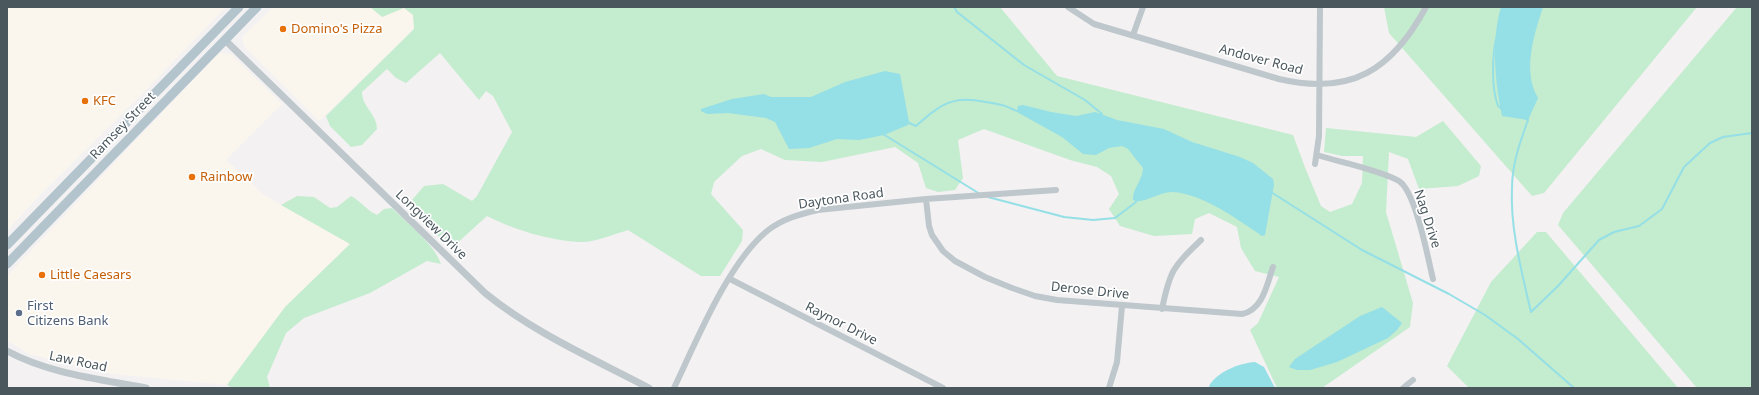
<!DOCTYPE html>
<html>
<head>
<meta charset="utf-8">
<style>
	body { margin:0 }
	#map { position:relative; width:1759px; height:395px; overflow:hidden; background:#f3f1f2; font-family:"Noto Sans",sans-serif }
	canvas { display:block }
	.frame { position:absolute; inset:0; border:8px solid #4a575d; pointer-events:none }
</style>
</head>
<body>
<div id="map">
<canvas width="1759" height="395"></canvas>
<div class="frame"></div>
</div>
<script>
const ctx = document.querySelector('canvas').getContext('2d');
ctx.lineJoin = 'round';
function fillPath(path, color) {
  ctx.fillStyle = color;
  ctx.fill(path, 'evenodd');
}
function trace(path, color, width, dash) {
  ctx.strokeStyle = color;
  ctx.lineWidth = width;
  ctx.lineCap = dash ? 'butt' : 'round';
  ctx.setLineDash(dash || []);
  ctx.stroke(path);
}
function write(font, color, halo, rows, align = 'center') {
  ctx.font = font + ' "Noto Sans",sans-serif';
  ctx.lineWidth = 3.5;
  ctx.setLineDash([]);
  ctx.textBaseline = 'middle';
  ctx.strokeStyle = halo;
  ctx.fillStyle = color;
  for (const [text, x, y, turn = 0] of rows) {
    ctx.save();
    ctx.translate(x, y);
    ctx.rotate((+turn || 0) * Math.PI / 180);
    ctx.textAlign = isNaN(turn) ? turn : align;
    if (halo) ctx.strokeText(text, 0, 0);
    ctx.fillText(text, 0, 0);
    ctx.restore();
  }
}
fillPath(new Path2D(`
	M7 7H226L137 99 37 198 7 231Z
	M273 7H370L382 17 404 8 413 15 414 29 319 121 244 46 242 37Z
	M219 53 231 54 282 104 226 160 264 195 350 244 285 307 227 385 113 374 29 354 7 340V276Z`), '#fbf6ed');
fillPath(new Path2D(`
	M370 7H1000L1057 76 1293 135 1306 170 1321 206 1330 212 1352 204 1362 183 1363 156H1342L1324 152 1326 128 1416 137 1443 121 1481 166 1479 176 1458 186 1419 189 1408 159 1389 152 1386 212 1413 303 1410 327 1322 388H1277L1250 330 1258 323 1279 277 1255 271 1241 248 1237 227 1209 213 1195 219 1192 234 1154 236 1120 226 1109 209 1119 194 1111 176 1097 167 1070 160 984 129 958 140 963 178 955 190 938 192 926 188 918 163 895 147 822 162 785 160 761 149 742 156 714 182 711 194 743 230 742 241 720 276H701L628 230C615 234 595 242 582 242 551 241 514 230 487 216L455 245 444 243 418 211 412 200 424 186 443 184 472 201 477 196 512 132 493 96 486 91 479 100 440 53 406 83 396 78 387 69 362 92C362 107 377 114 377 129L362 145 351 147 330 126 326 116 414 29 413 15 404 8 382 17Z
	M1384 7H1697L1544 193 1532 196 1389 33Z
	M1737 7H1752V388H1697L1558 225 1563 213Z
	M297 196 314 197 330 208 337 207 351 196C361 201 366 210 377 215L384 209 392 208C407 223 435 245 441 264L427 261 370 293 304 318 286 333 267 377 270 388H233L227 385 285 307 350 244 281 205Z
	M1537 232H1546L1678 388H1469L1447 366 1491 282Z`), '#c4eccf');
fillPath(new Path2D(`
	M1501 7H1543C1534 35 1522 71 1538 98L1528 120 1502 116C1495 81 1491 41 1501 7Z
	M885 71 900 74 909 122 908 125 884 135 859 140 837 139 809 148 789 149 775 122 766 118 728 113 707 114 701 111V109L732 99 764 94 771 97H811L845 82Z
	M1023 105 1051 112 1076 116 1095 112 1117 120 1164 129 1192 142 1240 157 1253 163 1273 179 1274 185 1265 235 1262 236C1239 220 1200 192 1171 192 1159 192 1142 205 1133 200 1132 189 1143 180 1143 168L1128 149 1122 146 1109 148 1096 155 1083 154 1062 137 1017 112 1018 106Z
	M1382 307 1402 323 1397 330 1388 338 1337 362 1310 370H1297L1289 367 1295 359 1360 316Z
	M1255 362 1264 367 1275 388H1210L1209 386C1217 372 1239 363 1255 362Z`), '#95dfe6');
trace(new Path2D(`
	M954 7 957 12 1024 65 1085 100 1102 114 1100 116
	M1497 35C1492 54 1491 87 1498 106L1502 109
	M1526 119 1528 120C1520 142 1512 164 1512 188 1510 229 1522 273 1531 312
	M907 122 916 126C949 96 958 96 1002 105 1008 106 1014 111 1018 111
	M883 134 980 194
	M1271 192 1362 250 1449 294 1485 315 1518 339 1574 388
	M988 197 1064 217 1093 220 1115 218 1136 202V199
	M1531 312 1558 286 1599 240 1614 232 1639 226 1662 209 1684 167 1710 143 1723 137 1752 133`), '#95dfe6', 2);
trace(new Path2D(`
	M1068 7 1094 24 1279 79C1351 96 1392 70 1426 7
	M1133 35 1143 7
	M1317 155C1339 162 1380 170 1399 181 1416 192 1428 259 1433 279
	M1315 164 1319 136 1320 7
	M926 199 929 226 932 235 943 251 955 261 985 277 1012 288 1035 296 1057 300 1242 314C1263 310 1267 284 1273 267
	M730 279 943 388
	M1162 309C1170 270 1173 267 1201 240
	M674 388C696 342 728 263 767 231 782 219 800 214 818 210L926 199 1056 190
	M1109 388 1117 362 1122 306
	M1403 388 1413 380`), '#bec7cc', 6);
trace(new Path2D(`
	M225 40 485 293C534 333 594 359 649 388
	M7 351C50 374 99 379 146 388`), '#bec7cc', 7);
trace(new Path2D(`
	M7 245 239 7
	M7 264 257 7`), '#b3c4cd', 9);
for (const [x, y, r, color] of [
	[283,29,4,"#e8710a"],
	[85,101,4,"#e8710a"],
	[192,177,4,"#e8710a"],
	[42,275,4,"#e8710a"],
	[19,313,4,"#5c6f8a"]
]) {
  const dot = new Path2D();
  dot.arc(x, y, r, 0, 2 * Math.PI);
  ctx.fillStyle = color;
  ctx.fill(dot);
  trace(dot, '#fff', 1.5);
}
write('13px', '#c56008', '#fff', [
	["Domino's Pizza",291,29],
	["KFC",93,101],
	["Rainbow",200,177],
	["Little Caesars",50,275]
], 'left');
write('13px', '#4a575d', '#fff', [
	["Andover Road",1261,60,15],
	["Ramsey Street",123,126,-46],
	["Daytona Road",841,199,-8],
	["Nag Drive",1427,219,72],
	["Longview Drive",431,225,44],
	["Derose Drive",1090,291,6],
	["Raynor Drive",841,324,27],
	["Law Road",78,362,12]
]);
write('13px', '#4e5e75', '#fff', [
	["First",27,306],
	["Citizens Bank",27,321]
], 'left');
</script>
</body>
</html>
